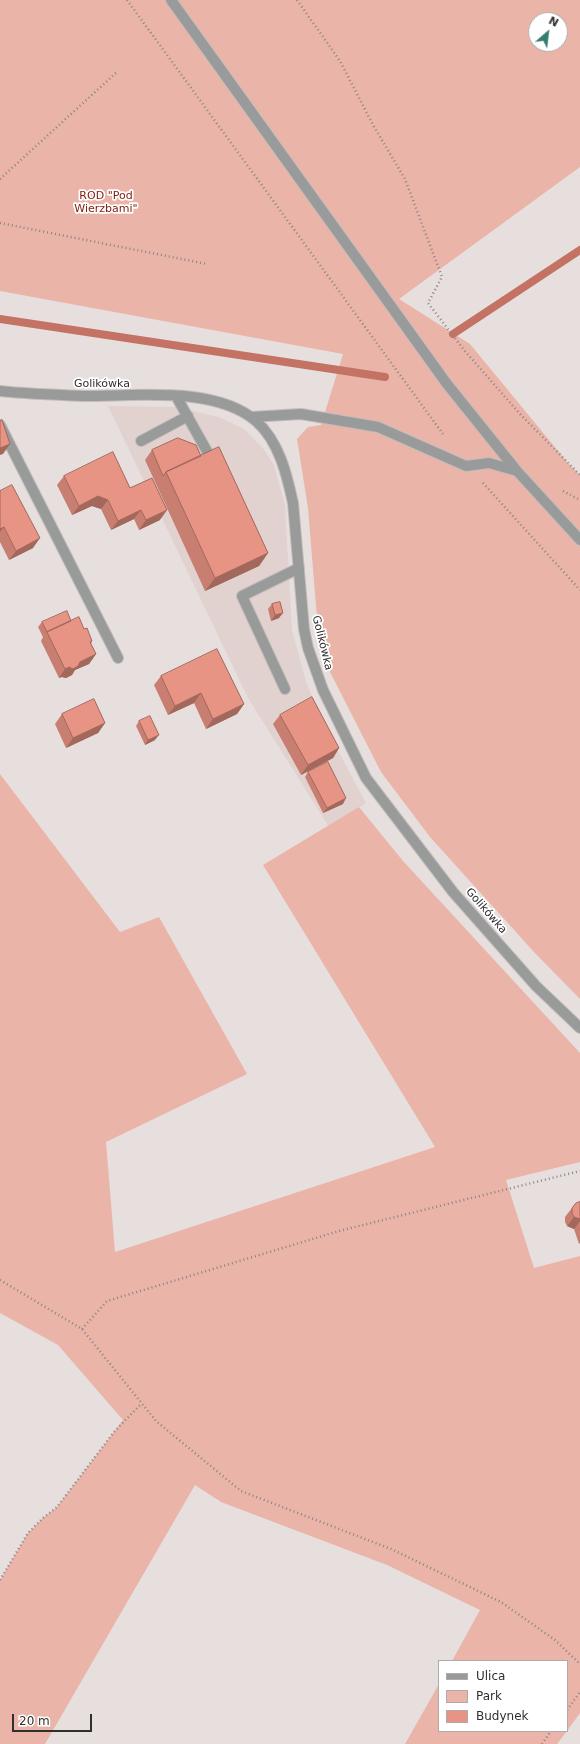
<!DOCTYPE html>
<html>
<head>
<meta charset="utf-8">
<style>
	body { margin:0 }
	#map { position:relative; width:580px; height:1744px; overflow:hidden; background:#e6dfde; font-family:"DejaVu Sans",sans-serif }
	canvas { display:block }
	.legend { position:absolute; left:438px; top:1660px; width:130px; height:72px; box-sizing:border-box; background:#fff; border:1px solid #adabab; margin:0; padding:5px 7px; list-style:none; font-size:12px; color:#312e2e }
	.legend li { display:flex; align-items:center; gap:8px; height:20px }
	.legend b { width:20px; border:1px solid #adabab }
	.north { position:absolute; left:528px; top:12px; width:40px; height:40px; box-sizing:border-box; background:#fff; border:1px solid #adabab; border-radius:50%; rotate:28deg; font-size:11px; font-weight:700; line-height:16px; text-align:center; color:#312e2e }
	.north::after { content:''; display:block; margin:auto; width:14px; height:18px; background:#377c71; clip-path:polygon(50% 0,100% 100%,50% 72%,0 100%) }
	.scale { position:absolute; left:12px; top:1714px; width:80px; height:18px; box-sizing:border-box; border:2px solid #312e2e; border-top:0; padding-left:5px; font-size:12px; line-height:14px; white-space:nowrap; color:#312e2e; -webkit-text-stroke:3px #fff; paint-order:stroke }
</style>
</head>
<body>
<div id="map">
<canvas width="580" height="1744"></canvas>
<ul class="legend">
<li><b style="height:5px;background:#989b9a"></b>Ulica</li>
<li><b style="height:11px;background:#eab4a9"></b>Park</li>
<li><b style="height:11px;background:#e89484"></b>Budynek</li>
</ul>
<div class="north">N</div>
<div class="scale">20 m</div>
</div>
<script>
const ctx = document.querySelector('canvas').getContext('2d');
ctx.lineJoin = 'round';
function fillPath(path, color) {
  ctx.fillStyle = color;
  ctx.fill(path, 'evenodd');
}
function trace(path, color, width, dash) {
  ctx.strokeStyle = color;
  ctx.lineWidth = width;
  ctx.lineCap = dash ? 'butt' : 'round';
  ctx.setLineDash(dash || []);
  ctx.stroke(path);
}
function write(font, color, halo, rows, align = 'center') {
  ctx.font = font + ' "DejaVu Sans",sans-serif';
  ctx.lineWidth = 3.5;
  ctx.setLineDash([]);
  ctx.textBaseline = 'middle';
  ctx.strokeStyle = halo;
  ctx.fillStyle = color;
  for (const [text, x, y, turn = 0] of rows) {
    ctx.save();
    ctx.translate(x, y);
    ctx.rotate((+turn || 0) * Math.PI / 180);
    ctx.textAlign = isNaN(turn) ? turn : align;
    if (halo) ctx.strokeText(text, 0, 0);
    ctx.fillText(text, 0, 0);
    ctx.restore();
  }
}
fillPath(new Path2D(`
	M108 406 175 407 219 417 244 429 262 447 274 465 285 505 292 630 306 682 326 728 366 803 329 827 248 698Z`), '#e2d2cf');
fillPath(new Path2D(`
	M0 0H580V167L399 299 470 344 568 463 580 475V999L534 952 430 837 381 772 330 672 318 630 308 508 297 439 308 427 321 425 343 354 0 291ZM536 20H560V44H536Z
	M0 774 120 932 159 917 247 1074 106 1142 115 1252 435 1147 263 865 359 807 403 861 580 1053V1162L506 1180 534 1268 580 1256V1713L567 1731V1661H452L480 1610 387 1565 221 1502 195 1485 45 1744H0V1580L28 1533 43 1518 57 1507 123 1420 58 1345 0 1313Z
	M439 1684V1731H567L557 1744H405Z`), '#eab4a9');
trace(new Path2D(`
	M0 319 385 377
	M453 334 580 250`), '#c37263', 8);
const minor = new Path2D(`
	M171 0 447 384 517 471 580 540
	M0 391C28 394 57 395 85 396 137 396 215 386 256 421 279 441 287 475 293 503L304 629 308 648 323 690 366 778 453 892 536 986 580 1028
	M176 396 208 453
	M251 417 301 414 378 427 466 466 489 463 517 471
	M0 425 118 658
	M141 441 188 416
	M285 689 242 596 299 568`);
trace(minor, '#c2bcbb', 12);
trace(new Path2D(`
	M127 0 443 434
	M297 0 340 61 373 125 405 179 442 277 428 303 464 350 520 414 580 475
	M0 179 117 72
	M0 223 207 264
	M483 483 580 590
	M563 491 580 500
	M0 1280 82 1329 156 1421 241 1491 391 1549 501 1602 555 1640 580 1664
	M82 1329 107 1301 339 1231 580 1171
	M0 1580 28 1533 43 1518 57 1507 114 1432 141 1404
	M567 1710 580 1692
	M542 1744 551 1731`), '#8a8584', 2.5, [1, 3]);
trace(minor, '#989b9a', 10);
fillPath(new Path2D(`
	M152 450 201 456 268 553 259 566 205 591 145 460Z
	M64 476 130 488 160 520 139 530 134 519 111 530 101 509 92 506 72 515 57 485Z
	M0 491 33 548 9 560 0 542Z
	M272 604 279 618 271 621 268 609Z
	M71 621 84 629 92 641 91 644 96 654 89 664 75 670 72 675 66 678 62 677 59 678 41 641 43 637 38 627 42 622Z
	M161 676 244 704 237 714 206 729 194 703 168 715 154 685Z
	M62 714 105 723 98 733 66 748 55 724Z
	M280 715 339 748 333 758 301 775 273 724Z
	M139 721 155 740 145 745 136 726Z
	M308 772 343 804 323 813 305 777Z
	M580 1202V1243L579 1244 574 1229 567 1226 565 1222V1217L572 1208Z`), '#c87f72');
fillPath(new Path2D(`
	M10 444 3 454 0 455V448Z
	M98 496 108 500 101 509 92 506 72 515 79 506Z
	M141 510 134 519 111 530 118 521Z
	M167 510 160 520 139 530 146 520Z
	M4 527 0 532V529Z
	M40 538 33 548 9 560 16 551Z
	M268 553 259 566 205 591 215 578Z
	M283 613 279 618 271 621 275 615Z
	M96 654 89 664 75 670 72 675 66 678 62 677 59 678 65 669Z
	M201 693 194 703 168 715 175 706Z
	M244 704 237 714 206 729 213 719Z
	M105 723 98 733 66 748 73 738Z
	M159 735 155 740 145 745 148 740Z
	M339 748 333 758 301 775 308 765Z
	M346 798 343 804 323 813 327 808Z
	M574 1217 580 1219V1221L574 1229 567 1226Z`), '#a2685c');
const building = new Path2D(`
	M2 420 10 444 0 448V421Z
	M178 438 196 445 201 456 166 472 163 476 152 450Z
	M219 447 268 553 215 578 166 472Z
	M113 452 130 488 152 478 167 510 146 520 141 510 118 521 108 500 98 496 79 506 64 476Z
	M12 485 40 538 16 551 4 527 0 529V491Z
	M280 602 283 613 275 615 272 604Z
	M67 611 71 621 47 632 42 622Z
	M79 617 84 629 87 628 92 641 90 642 96 654 80 662 78 666 73 669 69 667 65 669 47 632Z
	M217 649 244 704 213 719 201 693 175 706 161 676Z
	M312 697 339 748 308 765 280 715Z
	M94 699 105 723 73 738 62 714Z
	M150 716 159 735 148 740 139 721Z
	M328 762 346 798 327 808 308 772Z
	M580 1202V1219L574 1217 572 1213V1208L576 1203Z`);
fillPath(building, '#e89484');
trace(building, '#a2685c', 1);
write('11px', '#822013', '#fff', [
	["ROD \"Pod",106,196],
	["Wierzbami\"",106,209]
]);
write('11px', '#312e2e', '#fff', [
	["Golikówka",102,384],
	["Golikówka",322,643,76],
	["Golikówka",486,911,49]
]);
</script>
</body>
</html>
